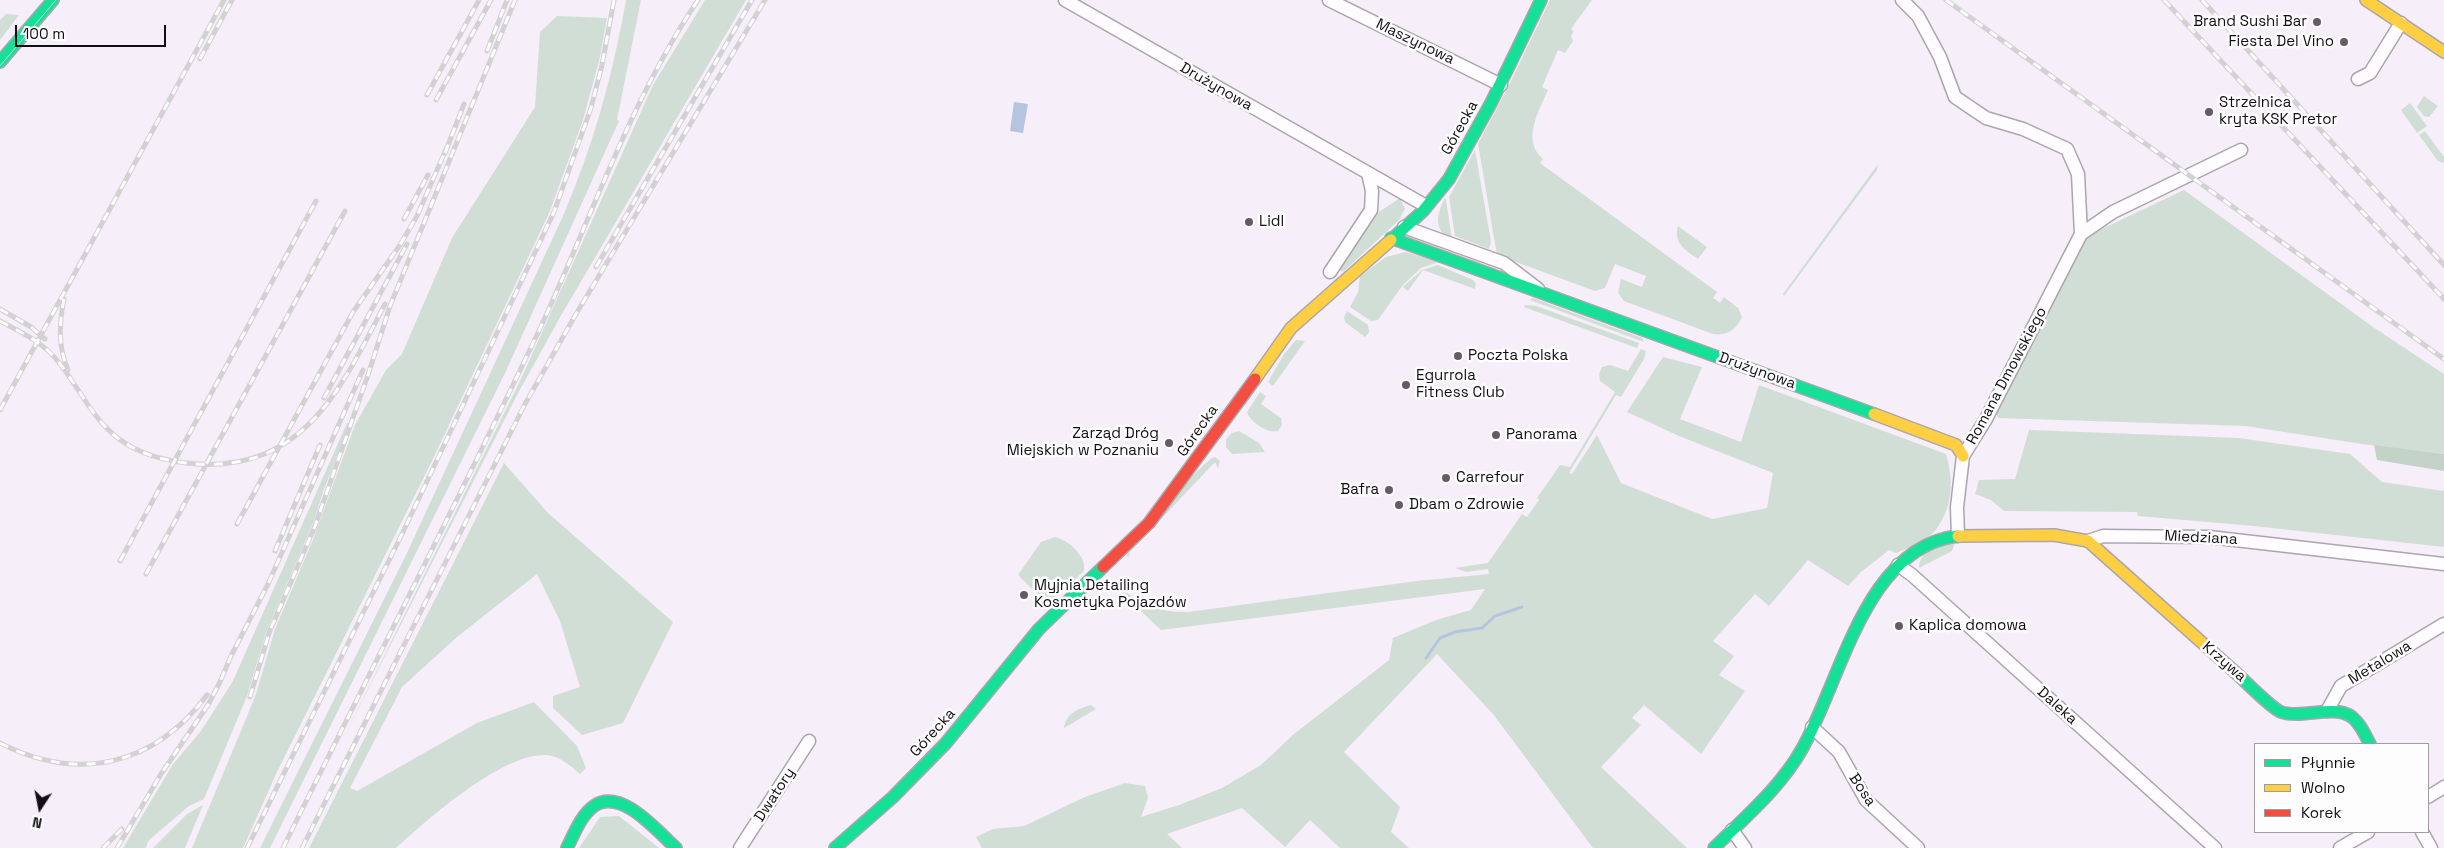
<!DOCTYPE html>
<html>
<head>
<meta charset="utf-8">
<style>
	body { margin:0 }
	#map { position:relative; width:2444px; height:848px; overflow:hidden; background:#f6eef8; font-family:"Space Grotesk",sans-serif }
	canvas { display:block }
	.legend { position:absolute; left:2254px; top:743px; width:175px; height:90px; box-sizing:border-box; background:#fdfdfd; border:1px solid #9f9d9f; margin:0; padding:6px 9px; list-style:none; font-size:15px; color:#120e13 }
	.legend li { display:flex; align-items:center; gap:10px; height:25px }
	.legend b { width:25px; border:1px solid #9f9d9f }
	.north { position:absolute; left:15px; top:783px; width:50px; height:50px; -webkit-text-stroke:4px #fdfdfd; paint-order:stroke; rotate:191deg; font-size:14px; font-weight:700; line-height:20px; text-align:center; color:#120e13 }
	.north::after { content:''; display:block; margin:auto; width:18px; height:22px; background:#120e13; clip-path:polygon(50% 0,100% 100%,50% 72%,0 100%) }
	.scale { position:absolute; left:15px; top:25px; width:151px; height:22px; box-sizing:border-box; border:2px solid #120e13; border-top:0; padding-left:6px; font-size:15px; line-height:18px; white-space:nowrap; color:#120e13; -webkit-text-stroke:4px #fdfdfd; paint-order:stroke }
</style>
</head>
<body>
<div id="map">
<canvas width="2444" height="848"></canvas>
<ul class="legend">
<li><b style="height:6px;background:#16e098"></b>Płynnie</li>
<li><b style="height:6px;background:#ffcf43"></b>Wolno</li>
<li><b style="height:6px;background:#f24e42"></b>Korek</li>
</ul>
<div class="north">N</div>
<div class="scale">100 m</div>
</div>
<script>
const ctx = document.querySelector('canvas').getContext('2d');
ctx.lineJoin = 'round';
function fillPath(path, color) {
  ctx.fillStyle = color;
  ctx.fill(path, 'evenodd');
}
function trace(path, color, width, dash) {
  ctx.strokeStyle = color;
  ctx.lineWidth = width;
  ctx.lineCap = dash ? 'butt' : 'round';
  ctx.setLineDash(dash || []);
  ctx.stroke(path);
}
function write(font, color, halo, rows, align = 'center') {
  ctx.font = font + ' "Space Grotesk",sans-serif';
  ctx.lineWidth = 5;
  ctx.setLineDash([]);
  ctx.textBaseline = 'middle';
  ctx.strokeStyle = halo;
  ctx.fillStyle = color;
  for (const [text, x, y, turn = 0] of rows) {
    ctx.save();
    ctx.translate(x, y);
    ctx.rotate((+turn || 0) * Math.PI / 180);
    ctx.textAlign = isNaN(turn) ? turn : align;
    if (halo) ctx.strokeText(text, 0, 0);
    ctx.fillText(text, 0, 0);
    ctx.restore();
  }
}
fillPath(new Path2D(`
	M626 0H641L617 120 619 121 506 371 270 848H260L406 555 563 216C593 146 613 75 626 0Z
	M705 0H746L559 319 517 395 345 735 521 379 653 85Z
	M1550 0H1592L1571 29 1574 31 1571 36 1573 41 1565 53 1558 50 1542 87 1548 90C1539 111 1521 140 1543 159L1540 163 1717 292 1713 298 1720 303 1724 297 1738 308 1742 317C1736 330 1727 336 1713 334L1624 301 1618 293 1621 279 1642 287 1646 276 1615 264 1605 288 1595 291 1497 255 1478 144 1510 83Z
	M6 14 19 15 0 40V20Z
	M557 16 607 18 600 57 583 120 550 211 432 461 277 772 243 848H192L243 726 256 694 275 629 312 542 355 425 386 370 402 354 452 238 535 107 540 32Z
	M2424 96 2438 106 2429 117 2424 116 2417 107Z
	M2410 103 2427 126 2417 133 2401 110Z
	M2425 131 2444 157V163L2438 161 2419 135Z
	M1475 150 1491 242 1489 249 1455 236 1449 197Z
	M1878 164 1877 170 1784 296 1783 294Z
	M2184 190 2373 327 2444 374V454L2362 444 2246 426 1998 418 1995 410 2087 236Z
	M1400 198 1405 209 1399 220 1343 272 1339 270 1338 268 1376 214Z
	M1445 198 1446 200 1452 239C1432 230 1437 214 1445 198Z
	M1678 226 1707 247 1698 259C1685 250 1673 243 1678 226Z
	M1406 252 1439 262 1421 268 1402 286 1378 320 1371 321 1350 307 1358 292 1360 276 1386 257Z
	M1438 265 1473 280 1476 284 1475 289 1423 270 1408 291 1403 287 1422 270Z
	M1533 298 1642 338 1644 342 1530 300Z
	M1525 305 1536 306 1639 343 1637 348 1524 307Z
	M1347 311 1368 325 1369 332 1365 337 1345 322 1344 317Z
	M1296 340 1305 341 1273 386 1268 382 1284 354Z
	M1641 349 1646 351 1644 359 1621 397 1616 395 1569 473 1572 474 1597 435 1621 483 1712 519 1767 508 1773 473 1679 436 1627 412 1663 357 1702 367 1680 419 1741 442 1759 385 1946 454C1955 484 1952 516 1928 538 1920 545 1906 549 1896 553L1889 550 1861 572 1848 586 1808 560 1769 606 1755 594 1713 641 1734 656 1719 675 1745 691 1701 754 1644 705 1632 718 1641 725 1601 767 1687 848H1593L1493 714 1437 654 1344 752 1400 807 1391 832 1409 848H1340L1310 820 1285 847 1242 808 1167 834 1182 848H982L976 837 993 829 1024 826 1085 797 1125 783 1145 786 1148 798 1141 817 1179 805 1222 788 1261 765 1294 734 1389 660 1393 638 1436 620 1471 610 1485 589 1161 630 1122 593 1124 591C1145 605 1162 613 1188 612L1417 581 1489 574 1488 569 1466 572 1455 568 1488 563 1522 514 1527 517 1539 500 1535 496 1537 498 1560 465 1570 467 1615 392 1600 381 1599 374 1602 367 1610 365 1628 371Z
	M1260 392 1266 396 1261 404 1281 418 1282 425 1278 431C1268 434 1250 422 1247 412Z
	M347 423H350L323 492 314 521 266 633 247 696 204 799 189 806 148 841 146 848H123L173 764 201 731 233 681Z
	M2029 430 2239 438 2350 454 2382 482 2444 491V547L2254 526 2138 516 2137 512 2004 511 1991 500 1975 494 1979 480 2015 479Z
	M1239 431 1259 443 1265 452 1232 454 1226 447V439L1232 433Z
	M1215 457 1220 461 1218 468 1215 462 1130 552 1128 558 1127 555C1139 540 1202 459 1215 457Z
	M504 463 548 513 673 622 623 723 582 735 553 708V696L580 687 560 621 537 574 457 637 402 687 350 788 357 791 477 723 534 702 577 746 586 768 580 774C571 766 559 756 547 755 503 752 428 819 396 848H309Z
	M1055 537C1068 540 1087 556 1084 571L1047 605 1037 600 1038 595 1018 575 1041 542Z
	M1955 542 1952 551 1919 568C1920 548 1940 546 1955 542Z
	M1091 705 1096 709 1064 728C1066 713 1078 709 1091 705Z
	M203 805 185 848H153L187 814Z
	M619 816 659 848H579L600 817Z`), '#d1ded6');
fillPath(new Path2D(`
	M2374 445 2444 454V471L2377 460Z`), '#c3d3c8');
fillPath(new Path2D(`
	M1014 102 1028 104 1023 133 1010 131Z`), '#b5c5e0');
trace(new Path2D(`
	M1426 658 1440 638 1455 632 1482 628 1495 616 1522 607`), '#b5c5e0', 3);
const street = new Path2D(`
	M1065 0 1426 206
	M1329 0 1501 85
	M1902 0 1918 16 1940 57 1955 97 1986 118 2023 129 2067 149 2078 174 2081 234
	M2358 79 2370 73 2401 23
	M1404 227 1504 263 1538 289
	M1330 272 1371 210 1372 191 1368 173
	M1958 536 1957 507 1963 456 1986 419 2081 234 2113 212 2241 150
	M2088 541 2103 536 2209 537 2444 564
	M1898 565 1912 575 2215 848
	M2327 711 2341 686 2444 624
	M1812 727 1839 752 1866 800 1918 848
	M2428 797 2444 787
	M1732 830 1745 848
	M2422 832 2431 848
	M740 848 809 741
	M2340 848 2368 832`);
const fast = new Path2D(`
	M0 62 53 0
	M1391 238 1874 414
	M1391 240 1423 211 1449 179 1491 103 1541 0
	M2235 672C2245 681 2271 708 2281 712 2303 720 2340 701 2356 721 2362 727 2366 737 2370 744
	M567 848C574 834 581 815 594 806 621 787 657 831 676 848
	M835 848 893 797 946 743 1039 629 1103 567
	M1714 848C1745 817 1780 788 1802 749 1841 681 1865 546 1958 536`);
const slow = new Path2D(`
	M2366 0 2444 52
	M1255 379 1291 328 1391 240
	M1874 414 1956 445 1963 456
	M1958 536 2054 535 2088 541 2235 672`);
const jam = new Path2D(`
	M1103 567 1149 523 1255 379`);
trace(street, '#aba6ad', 15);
trace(fast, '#aba6ad', 14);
trace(slow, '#aba6ad', 14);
trace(jam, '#aba6ad', 14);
trace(street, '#fefcfe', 12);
trace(fast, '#16e098', 11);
trace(slow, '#ffcf43', 11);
trace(jam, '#f24e42', 11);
trace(new Path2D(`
	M0 66 56 0`), '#d3d1d3', 1);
const rail = new Path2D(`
	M1946 0 2444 359
	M2164 0 2444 299
	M2202 0 2444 265
	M487 51 507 0
	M200 59 232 0
	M427 95 479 0
	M436 100 491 0
	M445 153 464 104
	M404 219 428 175
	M596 267 752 0
	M64 299C59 324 58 347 68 370
	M0 309 31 327 45 339
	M0 321C20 332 41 341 56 359 78 385 91 418 119 439 142 456 170 462 197 464 306 471 343 384 385 304
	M324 398 407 244
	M0 410 224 0
	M237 524 353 312 400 245 417 216 447 147
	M275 551 320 445
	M120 561 316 201
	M146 574 345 211
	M250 697 269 633 315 526 368 375 390 306 515 0
	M0 743C78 783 154 766 207 695
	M103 848 122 829
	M117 848 161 774 208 705 220 682 231 656 268 584 363 370
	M247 848 404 530 554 212 591 108 602 65 614 0
	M283 848C367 678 454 509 536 337 589 225 628 104 698 0
	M302 848 525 404 576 314 765 0`);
trace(rail, '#d3d1d3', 5);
trace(rail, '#fdfdfd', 3, [9]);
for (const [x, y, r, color] of [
	[2317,22,5,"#625c63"],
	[2344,42,5,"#625c63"],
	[2209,112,5,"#625c63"],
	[1249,222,5,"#625c63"],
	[1458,356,5,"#625c63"],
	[1406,385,5,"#625c63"],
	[1496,435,5,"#625c63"],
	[1169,443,5,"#625c63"],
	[1446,478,5,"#625c63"],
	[1389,490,5,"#625c63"],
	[1399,505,5,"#625c63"],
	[1024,595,5,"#625c63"],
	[1899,626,5,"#625c63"]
]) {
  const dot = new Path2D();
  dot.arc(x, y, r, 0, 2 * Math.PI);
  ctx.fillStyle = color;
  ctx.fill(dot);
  trace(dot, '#fdfdfd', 2);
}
write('15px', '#120e13', '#fdfdfd', [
	["Brand Sushi Bar",2307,22,"right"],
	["Fiesta Del Vino",2334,42,"right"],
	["Strzelnica",2219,103],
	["kryta KSK Pretor",2219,120],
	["Lidl",1259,222],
	["Poczta Polska",1468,356],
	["Egurrola",1416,376],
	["Fitness Club",1416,393],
	["Zarząd Dróg",1159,434,"right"],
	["Miejskich w Poznaniu",1159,451,"right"],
	["Panorama",1506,435],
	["Carrefour",1456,478],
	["Bafra",1379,490,"right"],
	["Dbam o Zdrowie",1409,505],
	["Myjnia Detailing",1034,586],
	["Kosmetyka Pojazdów",1034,603],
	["Kaplica domowa",1909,626]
], 'left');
write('15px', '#120e13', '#fdfdfd', [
	["Maszynowa",1415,42,26],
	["Drużynowa",1216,87,30],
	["Górecka",1460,128,-61],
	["Drużynowa",1757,371,20],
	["Romana Dmowskiego",2007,376,-62],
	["Górecka",1198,431,-55],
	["Miedziana",2201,538,3],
	["Krzywa",2224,662,41],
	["Metalowa",2380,663,-31],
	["Daleka",2057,706,42],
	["Górecka",933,733,-48],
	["Bosa",1862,790,56],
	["Dwatory",775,795,-57]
]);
</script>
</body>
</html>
